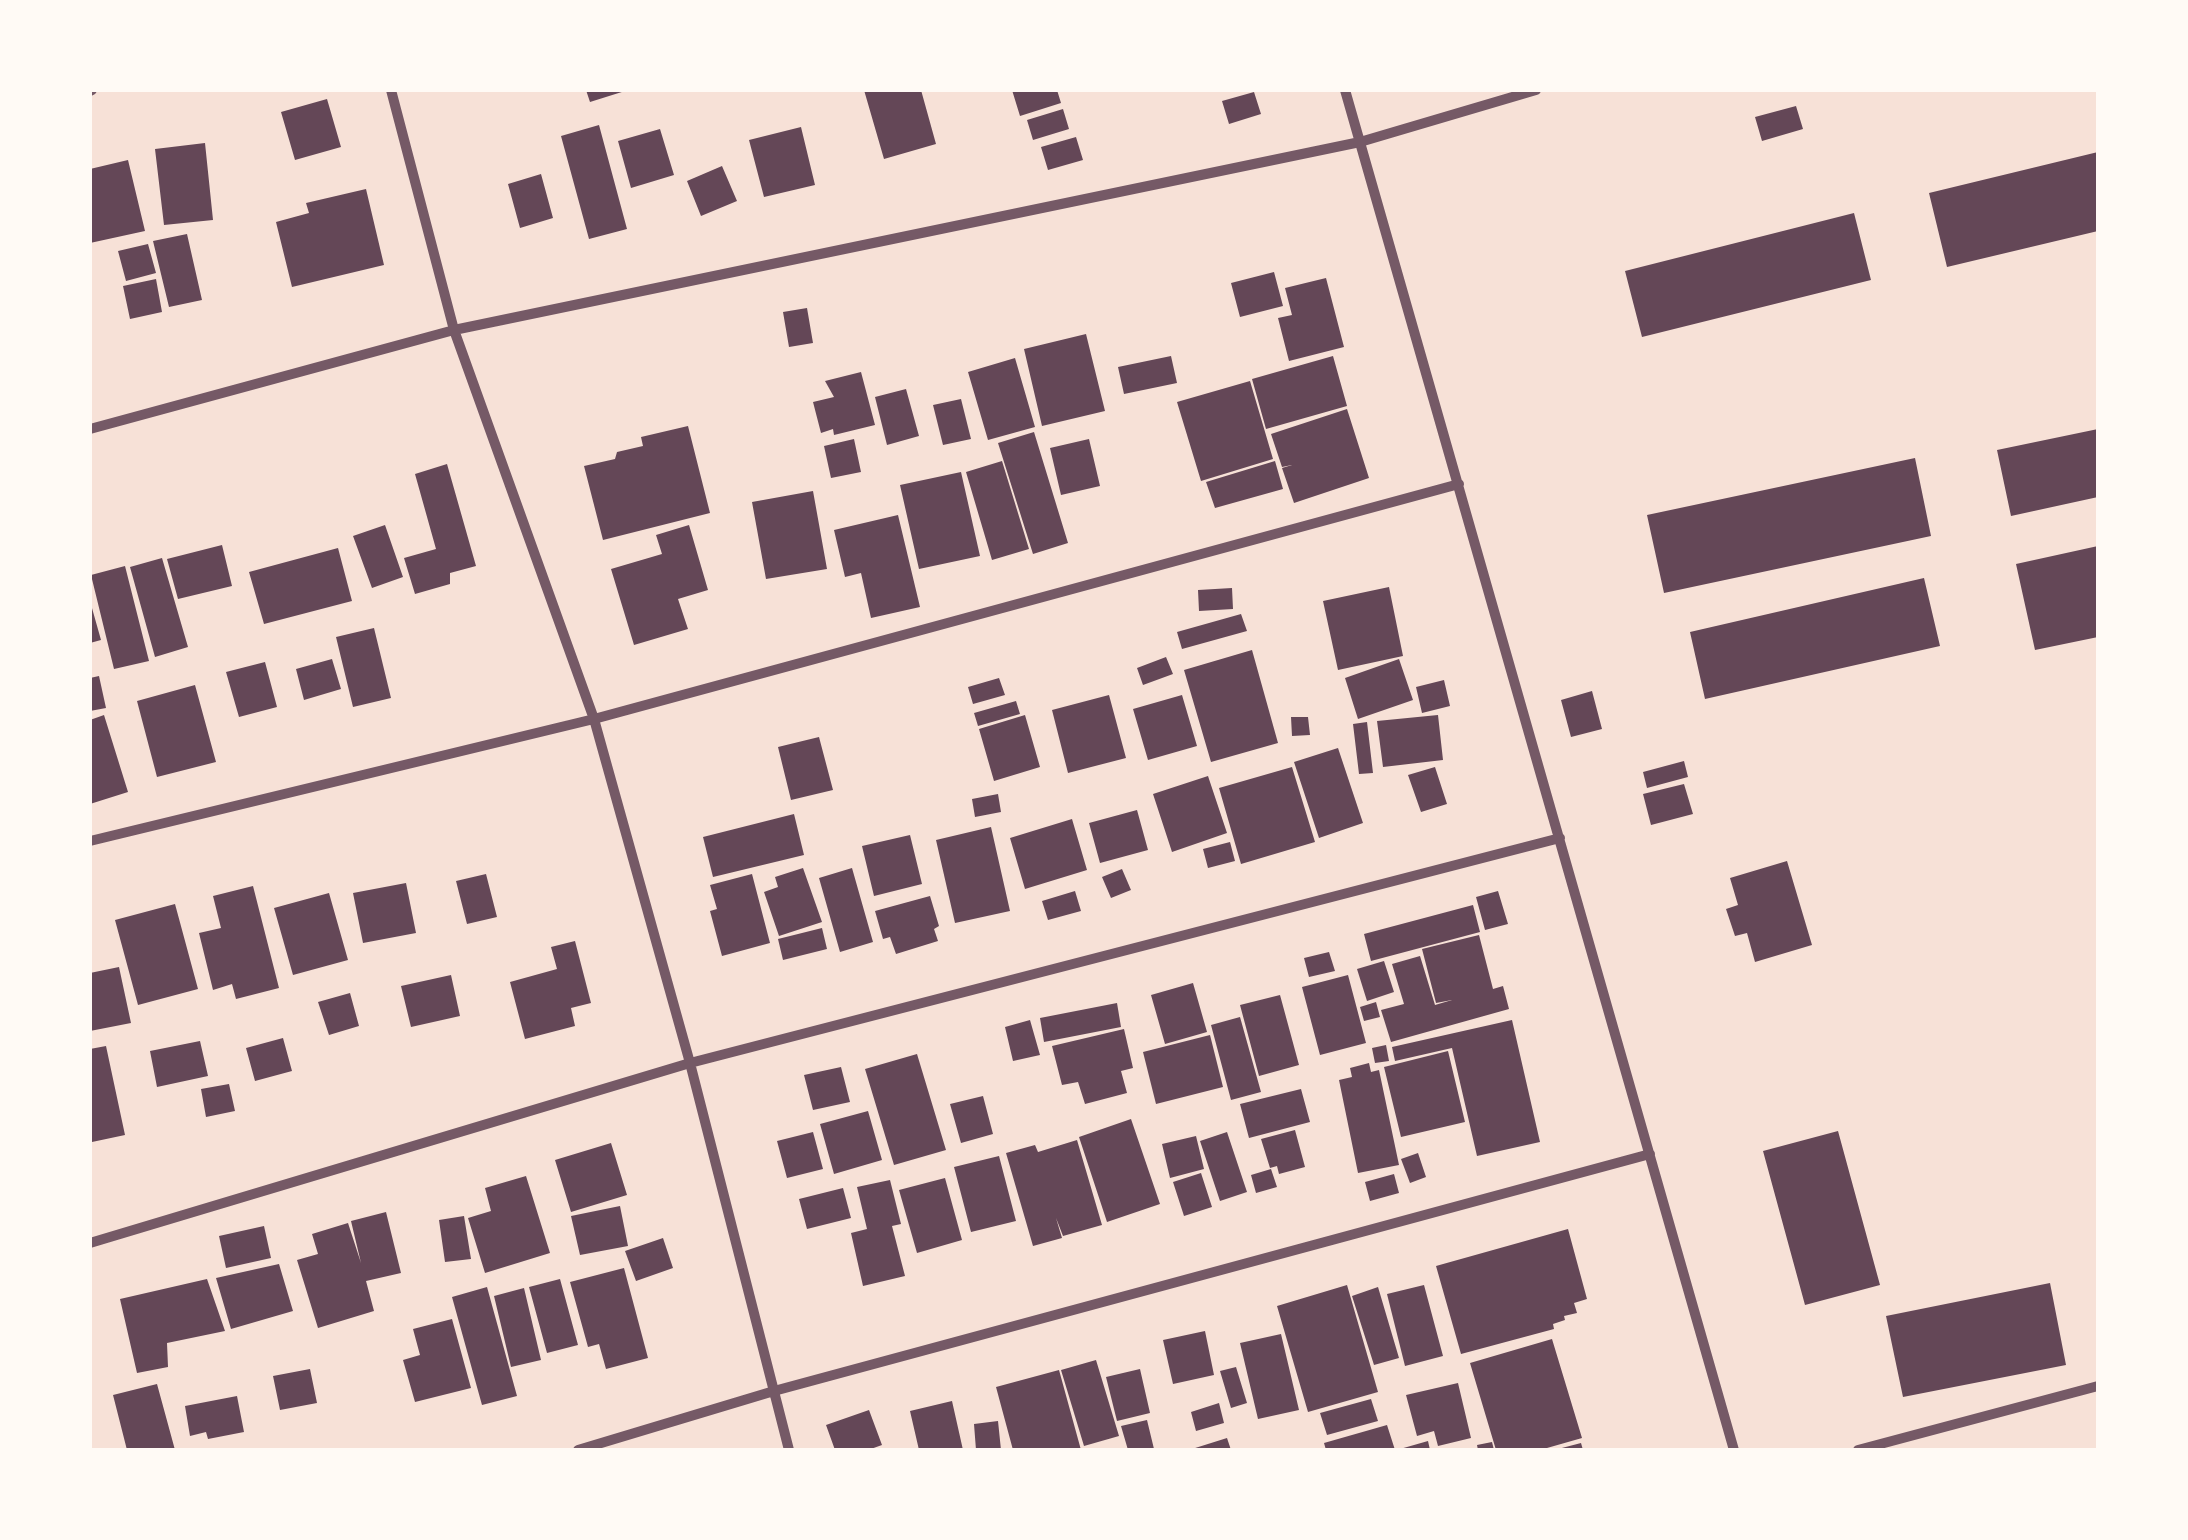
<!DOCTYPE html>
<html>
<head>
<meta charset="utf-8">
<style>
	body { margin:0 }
	#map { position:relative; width:2188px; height:1540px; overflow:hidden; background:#f7e1d7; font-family:Commissioner,sans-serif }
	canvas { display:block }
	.frame { position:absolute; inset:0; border:92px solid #fffaf5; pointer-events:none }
</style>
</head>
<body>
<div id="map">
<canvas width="2188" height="1540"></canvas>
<div class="frame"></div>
</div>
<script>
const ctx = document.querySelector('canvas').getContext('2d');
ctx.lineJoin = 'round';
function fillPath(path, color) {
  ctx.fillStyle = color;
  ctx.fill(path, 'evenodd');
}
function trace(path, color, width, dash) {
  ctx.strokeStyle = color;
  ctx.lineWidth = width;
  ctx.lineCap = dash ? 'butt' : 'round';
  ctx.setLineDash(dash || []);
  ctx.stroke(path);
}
fillPath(new Path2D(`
	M586 90H625V91L590 102Z
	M864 90H921L936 144 884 159Z
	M1012 90H1057L1061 103 1020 116Z
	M1254 92 1261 114 1229 124 1222 101Z
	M327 99 341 147 295 160 281 112Z
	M1796 106 1803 129 1762 141 1755 117Z
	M1063 109 1069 129 1033 140 1027 120Z
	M599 125 627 229 589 239 561 136Z
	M801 127 815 185 764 197 749 140Z
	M660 129 674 175 631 188 618 141Z
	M1076 137 1083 160 1048 170 1041 147Z
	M205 143 213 220 164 225 155 149Z
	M2098 152V231L1947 267 1929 193Z
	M128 160 145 231 90 243V169Z
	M722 166 737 201 701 216 687 181Z
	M541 174 553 218 520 228 508 184Z
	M366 189 384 265 292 287 276 222 309 213 306 203Z
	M1854 213 1871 280 1642 337 1625 271Z
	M187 234 202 300 169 307 153 241Z
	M148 244 156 273 126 281 118 251Z
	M1274 272 1283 306 1240 317 1231 283Z
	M1326 278 1344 347 1289 361 1278 318 1292 315 1285 288Z
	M156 279 162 312 130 319 123 286Z
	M807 308 813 343 789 347 783 312Z
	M1086 334 1105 411 1042 426 1024 349Z
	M1171 356 1177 383 1124 394 1118 367Z
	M1333 356 1347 406 1266 429 1252 379Z
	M1015 358 1035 427 988 440 968 372Z
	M861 372 875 425 834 435 833 429 821 433 813 402 834 397 825 381Z
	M1250 381 1273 459 1201 481 1177 402Z
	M906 389 919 436 887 445 875 397Z
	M961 399 971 439 943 445 933 405Z
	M1347 409 1369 478 1294 503 1282 468 1292 465 1282 467 1271 434Z
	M688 426 710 513 603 540 584 466 615 459 617 452 643 446 641 437Z
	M2098 429V497L2011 516 1997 450Z
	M1034 432 1068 543 1033 554 998 443Z
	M854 439 861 472 831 478 824 446Z
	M1089 439 1100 486 1061 495 1050 448Z
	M1915 458 1931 536 1664 593 1647 515Z
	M1002 461 1029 549 992 560 966 472Z
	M1275 461 1283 489 1215 508 1206 482Z
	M447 464 476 566 450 573V584L415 594 404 558 436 549 415 474Z
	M961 472 980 556 919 569 900 485Z
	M813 491 827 569 766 579 752 502Z
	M898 515 920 607 871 618 861 573 845 577 834 530Z
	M385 525 403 577 372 588 353 536Z
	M689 525 708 590 678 599 688 629 634 645 611 569 662 554 656 535Z
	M222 545 232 586 178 599 167 559Z
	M2098 546V637L2035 650 2016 564Z
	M338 548 352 601 264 624 249 572Z
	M162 558 188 647 155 657 130 567Z
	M125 566 149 661 114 669 91 575Z
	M1924 578 1940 646 1705 699 1690 632Z
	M1389 587 1403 656 1338 670 1323 601Z
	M1232 588 1233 609 1199 611 1198 590Z
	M90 601 101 640 90 643Z
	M1241 614 1247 631 1182 649 1177 632Z
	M374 628 391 698 353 707 336 637Z
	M1252 650 1278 743 1211 762 1184 670Z
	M1166 657 1173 674 1143 685 1137 668Z
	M332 659 341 689 304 700 296 669Z
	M1399 659 1413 700 1358 719 1345 678Z
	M265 662 277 707 239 717 226 672Z
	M99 676 106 708 90 711V678Z
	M999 678 1005 695 973 704 968 687Z
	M1444 680 1450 706 1422 713 1416 687Z
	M195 685 216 762 157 777 137 701Z
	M1592 691 1602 729 1571 737 1561 700Z
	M1109 695 1126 758 1068 773 1052 710Z
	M1182 695 1197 746 1148 760 1133 709Z
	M1016 701 1020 714 978 726 974 713Z
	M104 715 128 792 90 804V720Z
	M1025 715 1040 767 994 781 979 729Z
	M1438 715 1443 760 1383 767 1377 721Z
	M1291 717H1308L1310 735 1292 736Z
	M1367 722 1373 773 1359 774 1353 724Z
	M819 737 833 790 791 800 778 747Z
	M1338 748 1363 823 1319 838 1294 762Z
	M1684 761 1688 777 1647 788 1643 772Z
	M1292 767 1315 842 1241 864 1219 788Z
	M1435 767 1447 804 1421 812 1408 775Z
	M1208 776 1227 833 1172 852 1153 794Z
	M1684 784 1693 814 1651 825 1643 794Z
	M998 794 1001 812 975 817 972 799Z
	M1137 810 1148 850 1100 863 1089 823Z
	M794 814 804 855 713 877 703 837Z
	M1072 819 1087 870 1025 889 1010 838Z
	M991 827 1010 911 955 923 936 840Z
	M910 835 922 884 874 896 862 846Z
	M1230 842 1235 861 1208 868 1203 849Z
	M1787 861 1812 945 1755 962 1747 933 1735 936 1726 909 1738 905 1730 878Z
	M803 868 822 922 779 936 764 892 778 887 775 877Z
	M852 868 873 942 840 952 819 878Z
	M1122 869 1131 890 1111 898 1102 877Z
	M486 874 497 917 467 924 456 881Z
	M752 874 770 943 722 956 710 911 717 909 710 885Z
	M406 883 416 933 363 943 353 893Z
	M253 886 279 988 236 999 232 984 213 990 199 933 221 928 213 896Z
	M1075 891 1081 911 1048 920 1042 901Z
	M1498 891 1508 924 1485 930 1476 897Z
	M329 893 348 960 293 975 274 908Z
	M930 896 939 926 934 929 938 941 896 954 890 937 883 939 875 911Z
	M175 904 198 989 138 1005 115 920Z
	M1473 905 1480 932 1371 961 1364 934Z
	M822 928 827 949 783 960 778 939Z
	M1479 935 1493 989 1503 986 1509 1009 1391 1042 1381 1010 1404 1004 1392 964 1420 956 1435 1005 1452 1000 1436 1003 1422 949Z
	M575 941 591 1003 571 1008 575 1026 525 1039 510 982 557 969 551 947Z
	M1329 952 1335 971 1309 977 1304 958Z
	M1384 961 1394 992 1367 1001 1357 969Z
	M119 967 131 1023 90 1031V973Z
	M451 975 460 1016 411 1027 401 986Z
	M1348 975 1366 1043 1320 1055 1302 987Z
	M1193 983 1207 1032 1165 1044 1151 995Z
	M350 993 359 1026 329 1035 318 1002Z
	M1280 995 1299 1065 1259 1076 1240 1005Z
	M1376 1002 1380 1017 1364 1021 1360 1007Z
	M1117 1003 1121 1027 1044 1042 1040 1018Z
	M1240 1017 1261 1092 1231 1100 1211 1025Z
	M1030 1020 1040 1055 1013 1061 1005 1027Z
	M1512 1020 1540 1142 1477 1156 1452 1048 1395 1061 1392 1047Z
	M1124 1029 1133 1068 1121 1071 1127 1093 1085 1104 1078 1082 1062 1085 1052 1046Z
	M1210 1035 1223 1087 1156 1104 1143 1052Z
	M283 1038 292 1071 255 1081 246 1048Z
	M200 1041 208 1076 157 1087 150 1051Z
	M1386 1045 1389 1061 1375 1063 1372 1048Z
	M106 1046 125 1135 92 1142 90 1131V1049Z
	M1448 1051 1465 1122 1401 1137 1384 1067Z
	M917 1054 946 1150 894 1165 865 1069Z
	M1369 1063 1371 1072 1379 1070 1399 1165 1358 1173 1339 1080 1352 1077 1350 1068Z
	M841 1067 850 1102 813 1110 804 1075Z
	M229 1084 235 1111 206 1117 201 1089Z
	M1301 1089 1310 1122 1249 1138 1240 1104Z
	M983 1096 993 1134 961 1143 950 1104Z
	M868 1111 882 1160 834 1174 820 1124Z
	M1131 1119 1160 1204 1107 1222 1079 1137Z
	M1295 1130 1305 1167 1279 1174 1277 1166 1270 1168 1261 1139Z
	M1838 1131 1880 1285 1805 1305 1763 1151Z
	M813 1132 823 1169 787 1178 777 1141Z
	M1227 1132 1247 1192 1220 1201 1200 1141Z
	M1196 1136 1204 1169 1170 1178 1162 1144Z
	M1077 1140 1102 1225 1063 1236 1056 1218 1062 1238 1033 1246 1006 1153 1035 1145 1038 1152Z
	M611 1143 627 1195 571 1212 555 1160Z
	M1418 1153 1426 1177 1410 1183 1401 1159Z
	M999 1156 1016 1221 971 1232 954 1167Z
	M1271 1169 1277 1187 1256 1193 1251 1175Z
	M1201 1173 1212 1207 1184 1216 1173 1182Z
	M1394 1174 1399 1193 1370 1201 1365 1182Z
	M526 1176 550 1253 485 1273 468 1218 491 1211 485 1188Z
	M945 1178 962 1240 917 1253 899 1190Z
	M890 1180 901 1224 892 1226 905 1276 863 1286 851 1233 867 1229 857 1187Z
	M843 1188 851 1218 807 1229 799 1199Z
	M620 1206 628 1246 580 1255 571 1216Z
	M386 1212 401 1273 366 1281 374 1311 318 1328 297 1260 318 1254 312 1234 348 1223 361 1263 351 1221Z
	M464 1216 471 1259 445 1262 439 1220Z
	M264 1226 271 1258 226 1268 219 1236Z
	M1568 1229 1587 1299 1574 1303 1577 1313 1564 1316 1565 1320 1553 1324 1554 1329 1461 1354 1436 1266Z
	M663 1238 673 1268 636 1281 625 1251Z
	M279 1264 293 1311 231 1329 216 1278Z
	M624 1268 648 1358 606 1369 599 1344 588 1347 570 1282Z
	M207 1279 225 1331 167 1343 168 1367 137 1373 120 1299Z
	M560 1279 578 1345 547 1353 529 1287Z
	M2050 1283 2066 1365 1903 1397 1886 1316Z
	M1347 1285 1378 1392 1308 1412 1277 1306Z
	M1424 1285 1443 1356 1405 1366 1387 1294Z
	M487 1287 517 1396 482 1405 452 1297Z
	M1378 1287 1399 1358 1374 1365 1352 1296Z
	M524 1288 541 1360 511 1367 494 1296Z
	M452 1319 471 1388 415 1402 403 1360 420 1355 413 1329Z
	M1205 1331 1214 1375 1173 1384 1163 1340Z
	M1281 1334 1299 1410 1258 1419 1240 1343Z
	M1552 1339 1582 1438 1540 1450H1496L1470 1363Z
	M1096 1360 1119 1436 1084 1446 1061 1370Z
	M1236 1367 1247 1403 1231 1408 1220 1371Z
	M310 1369 317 1403 280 1410 273 1376Z
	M1140 1369 1150 1413 1117 1421 1106 1377Z
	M1059 1370 1081 1450H1013L996 1387Z
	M1458 1383 1471 1438 1438 1446 1434 1431 1417 1436 1406 1395Z
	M157 1384 175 1450H127L113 1395Z
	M237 1396 244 1432 208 1439 206 1432 190 1436 185 1406Z
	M1371 1399 1378 1421 1327 1435 1320 1413Z
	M952 1401 963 1450H919L910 1411Z
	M1219 1403 1224 1423 1196 1431 1191 1412Z
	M869 1410 882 1445 868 1450H835L826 1425Z
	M1147 1420 1154 1449 1128 1450 1121 1426Z
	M998 1421 1001 1450H976L974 1424Z
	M1387 1425 1395 1450H1326L1324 1443Z
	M1227 1438 1231 1450H1193L1192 1449Z
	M1428 1441 1430 1450H1400V1449Z
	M1492 1442 1494 1450H1478L1477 1445Z
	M1581 1443 1583 1450H1558V1449Z`), '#644757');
trace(new Path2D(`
	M391 90 454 330 594 719 690 1063 789 1450
	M1345 90 1734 1450
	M90 91 92 90
	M90 429 454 330 1360 142 1536 90
	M90 841 594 719 1459 484
	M90 1243 690 1063 1560 838
	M578 1450 774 1391 1650 1154
	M1858 1450 2098 1386`), '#755966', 10);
</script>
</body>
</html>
